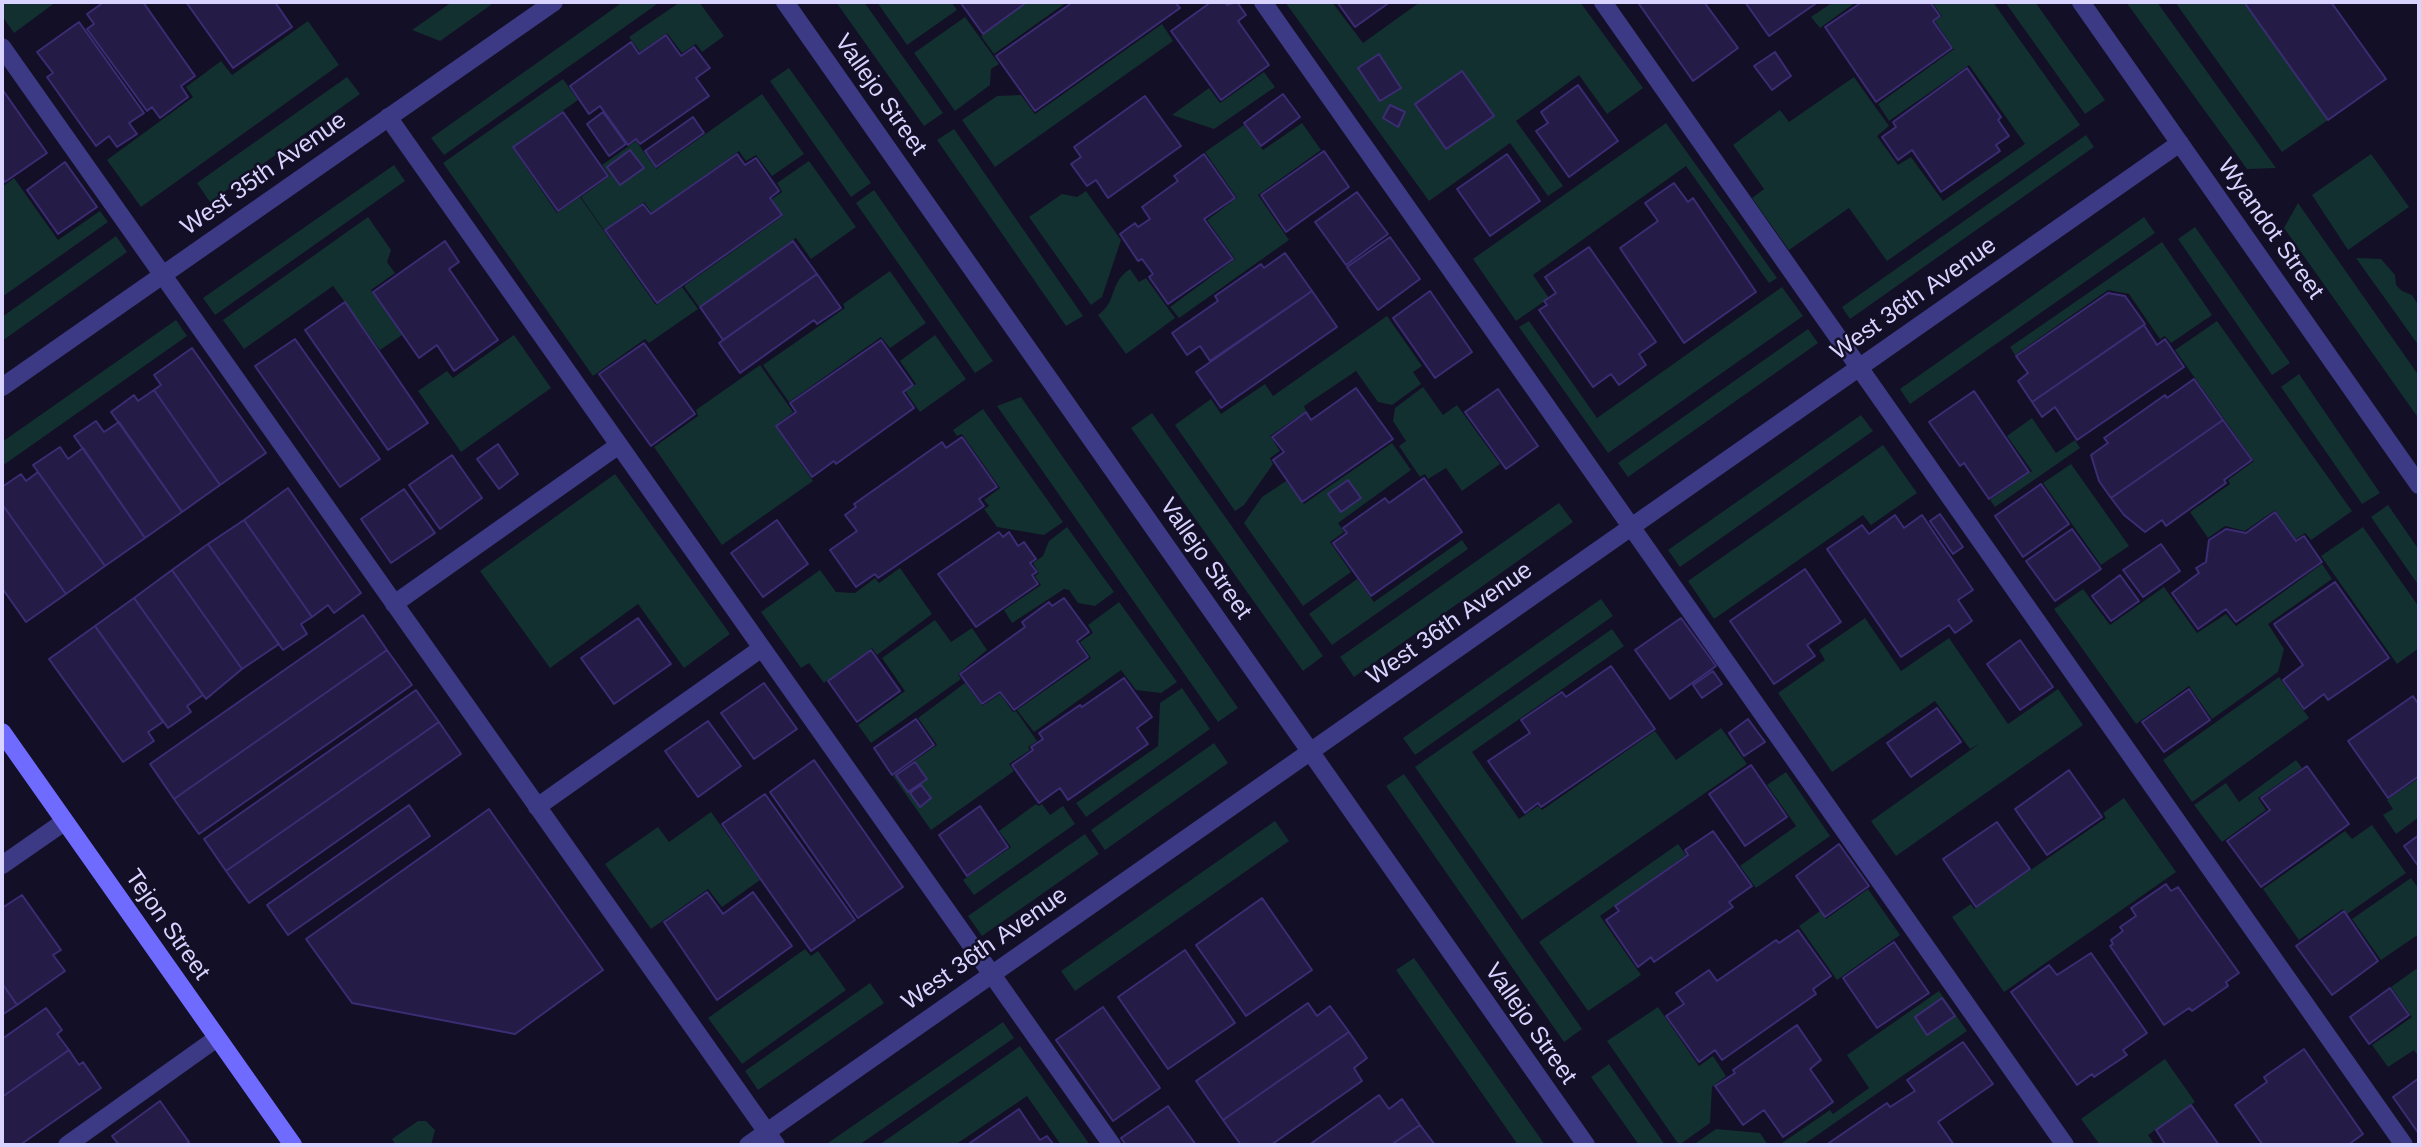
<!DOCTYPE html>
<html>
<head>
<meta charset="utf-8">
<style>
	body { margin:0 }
	#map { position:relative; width:2421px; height:1147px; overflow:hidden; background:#130f26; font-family:Helvetica,sans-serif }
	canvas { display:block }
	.frame { position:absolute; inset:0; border:4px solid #d9d4ff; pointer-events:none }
</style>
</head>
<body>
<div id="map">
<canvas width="2421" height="1147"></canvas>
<div class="frame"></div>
</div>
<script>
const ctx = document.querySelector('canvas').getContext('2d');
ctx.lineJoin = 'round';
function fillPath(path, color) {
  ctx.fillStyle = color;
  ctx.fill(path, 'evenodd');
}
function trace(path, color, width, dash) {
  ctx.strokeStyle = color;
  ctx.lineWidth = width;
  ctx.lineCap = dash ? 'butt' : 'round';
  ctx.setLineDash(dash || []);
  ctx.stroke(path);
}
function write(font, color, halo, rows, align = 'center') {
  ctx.font = font + ' Helvetica,sans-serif';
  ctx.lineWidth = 5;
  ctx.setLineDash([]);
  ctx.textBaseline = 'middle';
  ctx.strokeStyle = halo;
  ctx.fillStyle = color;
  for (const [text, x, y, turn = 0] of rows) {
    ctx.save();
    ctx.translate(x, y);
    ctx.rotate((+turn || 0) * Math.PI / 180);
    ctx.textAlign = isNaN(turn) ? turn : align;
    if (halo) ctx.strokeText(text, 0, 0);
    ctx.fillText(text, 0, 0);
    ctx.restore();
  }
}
fillPath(new Path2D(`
	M2 2H56L14 33 2 16Z
	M452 2H495L440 41 412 30Z
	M623 2H660L444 155 431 138Z
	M680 2H699L724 36 702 52 696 44 682 53 667 33 640 52 629 37Z
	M836 2H864L943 113 924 126Z
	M877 2H951L957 10 907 45Z
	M1028 2H1067L994 54 981 36Z
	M1285 2H1332L1363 43 1420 2H1580L1643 88 1607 114 1579 75 1516 121 1563 186 1548 196 1510 143 1429 201Z
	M1833 2H1856L1820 28 1811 17Z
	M1932 2H1993L2080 125 1887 261 1849 208 1789 250 1752 198 1764 189 1733 145 1780 110 1789 122 1854 77 1889 126 1877 136 1898 165 1911 157 1943 201 2025 144 1969 65 1889 121 1878 104 1954 49 1935 21 1942 16Z
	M2005 2H2035L2105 100 2085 114Z
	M2126 2H2157L2276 168 2247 169Z
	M2175 2H2244L2328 120 2282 152Z
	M965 17 999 64 991 69 990 85 955 111 914 53Z
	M308 21 339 65 141 207 107 160 193 97 186 87 221 61 232 75Z
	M1162 24 1173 41 995 167 962 120 997 96 1021 95 1035 114Z
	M789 68 871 183 851 197 770 81Z
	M1264 72 1275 87 1214 129 1172 115 1209 88 1220 103Z
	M347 77 360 94 210 202 197 183Z
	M563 79 578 100 512 147 557 213 580 197 656 305 682 287 698 309 649 343 645 339 593 376 443 163Z
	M762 94 804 154 772 176 756 155 746 161 739 151 652 213 644 202 604 230 581 197 610 176 602 165 636 141 656 169Z
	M1302 123 1321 150 1258 195 1289 240 1179 318 1170 307 1235 259 1207 220 1237 198 1205 152 1244 125 1263 150Z
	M1666 123 1777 278 1769 283 1686 166 1533 275 1549 298 1516 321 1473 259Z
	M954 129 1083 316 1066 326 937 140Z
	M2086 135 2094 147 1850 319 1842 307Z
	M2371 154 2409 207 2348 250 2312 195Z
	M809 161 856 227 811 259 796 238 699 307 684 286 783 216 772 199 782 192 777 183Z
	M394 165 405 181 215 315 203 298Z
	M14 178 58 240 100 211 108 222 2 297V187Z
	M874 190 993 361 975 373 856 203Z
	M1086 191 1121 240 1102 297 1091 305 1029 217 1062 194 1077 197Z
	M2298 203 2419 376V419L2284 228Z
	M368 217 391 250 387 262 395 273 371 290 402 335 380 350 333 286 244 349 223 320Z
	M2144 217 2155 233 1910 404 1900 389Z
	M2195 227 2290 363 2272 375 2178 239Z
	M116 236 127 252 2 341V317Z
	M2162 242 2212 315 2171 343 2165 336 2160 339 2129 294 2108 290 2015 355 2010 347Z
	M2356 258 2381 259 2395 275 2396 285 2402 291 2412 295 2417 303 2419 346Z
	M1130 269 1139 282 1146 278 1175 318 1126 354 1098 315C1118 301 1108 284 1130 269Z
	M890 271 926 323 890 348 881 337 789 402 763 365 845 308 843 304Z
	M1782 287 1803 316 1608 453 1519 327 1529 321 1597 418Z
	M1387 316 1422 366 1413 372 1421 384 1392 405 1378 402 1356 371 1304 406 1306 411 1270 436 1280 451 1270 458 1273 464 1244 505 1235 511 1175 425 1211 399 1221 414 1265 384 1273 396Z
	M176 320 187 336 2 466V442Z
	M2217 321 2352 511 2311 540 2305 533 2296 539 2275 510 2245 531 2225 526 2208 538 2190 512 2230 484 2228 480 2254 461 2175 350Z
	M1808 329 1818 343 1628 477 1618 463Z
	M514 335 551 388 461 452 418 391 447 371 453 378Z
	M935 335 966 379 920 412 905 391 916 384 900 361Z
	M760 365 793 412 775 426 813 481 722 545 654 447 698 416 696 410Z
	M2299 374 2380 493 2362 504 2281 387Z
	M1423 387 1443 415 1457 405 1500 464 1462 491 1446 468 1428 479 1425 474 1420 477 1399 446 1406 441 1393 421 1395 408Z
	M1021 397 1238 708 1218 722 997 406Z
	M983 409 1063 522 1044 535 997 527 984 509 989 506 984 500 1000 488 962 434 957 436 953 430Z
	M1152 413 1323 656 1303 671 1131 428Z
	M1861 415 1873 431 1680 567 1668 550Z
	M2032 418 2056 453 2075 440 2080 448 1995 507 1990 500 2032 471 2007 436Z
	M1392 443 1411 470 1338 523 1344 532 1330 542 1351 572 1303 606 1244 523 1262 497 1286 481 1304 504Z
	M1883 445 1917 493 1871 525 1863 515 1714 619 1688 581Z
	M2071 464 2129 546 2101 565 2043 483Z
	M615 474 730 634 684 668 638 604 550 668 480 571Z
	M1559 503 1573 522 1354 677 1340 657Z
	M2388 505 2419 550V586L2371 517Z
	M1067 527 1114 592 1095 606 1078 603 1069 590 1064 589 1012 623 1004 610 1041 585 1035 576 1039 573 1033 563 1043 556 1049 541Z
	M2363 527 2419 607V648L2397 664 2321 556Z
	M1462 540 1468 549 1332 645 1309 614 1357 579 1374 602Z
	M2322 564 2332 579 2268 624 2284 649 2278 672 2212 719 2189 686 2136 724 2054 609 2083 589 2110 625 2164 587 2197 633 2226 614 2236 626Z
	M900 568 932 614 877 655 872 648 824 683 809 663 801 668 761 612 820 570 836 592 855 593 875 578 879 583Z
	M1601 599 1613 616 1415 755 1403 738Z
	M1119 602 1177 682 1161 693 1136 690 1121 670 1034 732 1017 710 1091 658 1080 642 1093 633 1088 625Z
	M1865 618 1901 671 1949 638 2008 724 2058 689 2083 725 1896 856 1871 821 1979 744 1970 749 1935 701 1832 772 1778 693 1825 660 1819 650Z
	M935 620 951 642 972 628 987 650 958 674 961 679 871 743 858 725 905 691 882 658Z
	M1612 629 1624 646 1472 752 1519 819 1538 806 1542 810 1655 731 1676 760 1721 728 1747 764 1522 920 1415 767Z
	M2279 677 2309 718 2192 802 2163 760Z
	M965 683 982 706 1000 694 1013 712 1016 711 1037 741 1028 747 1030 750 1009 764 1014 771 931 830 893 776 937 745 918 718Z
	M1182 688 1210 729 1086 817 1076 803 1158 746 1160 703Z
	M1214 743 1228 763 1105 850 1091 830Z
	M2296 760 2302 768 2258 798 2266 810 2222 842 2194 805 2226 783 2239 802Z
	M1786 772 1830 836 1756 888 1740 866 1796 826 1767 785Z
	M1404 774 1582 1029 1564 1042 1386 786Z
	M2419 778V817L2396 834 2383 815 2393 809 2387 800Z
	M2124 798 2176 872 2004 992 1952 917 1971 904 1974 909 2106 818 2103 813Z
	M1036 804 1039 806 1042 804 1050 815 1063 806 1075 824 974 895 963 880 1011 847 999 831Z
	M711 812 760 880 722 907 708 889 651 929 605 864 658 827 669 842Z
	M1275 821 1289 841 1075 991 1061 971Z
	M2372 825 2406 873 2347 914 2343 909 2299 940 2263 889 2345 831 2352 839Z
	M1085 834 1099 854 982 936 968 916Z
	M1678 844 1686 855 1600 916 1641 975 1588 1011 1539 942Z
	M2411 878 2419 889V934L2381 960 2352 919Z
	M1868 889 1900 935 1837 980 1799 926 1820 911 1826 919Z
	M805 949 811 956 818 951 846 990 742 1064 708 1018Z
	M1414 958 1545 1145H1518L1396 970Z
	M2419 967V1057L2414 1050 2388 1067 2372 1045 2412 1017 2391 987Z
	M870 983 884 1003 758 1090 745 1071Z
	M1939 991 1967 1031 1803 1145H1779L1830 1110 1833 1114 1869 1088 1847 1055Z
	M1658 1007 1699 1066 1713 1056 1726 1076 1712 1087 1710 1123 1679 1145 1607 1041Z
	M1003 1022 1014 1038 859 1145H825Z
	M1020 1046 1090 1145H1061L1027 1096 955 1145H879Z
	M2165 1059 2195 1102 2148 1135 2155 1145H2100L2081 1119Z
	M1609 1064 1665 1145H1639L1591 1077Z
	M418 1121H426L435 1130 431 1145H396L392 1139Z
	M1716 1129 1760 1133 1768 1145H1693Z`), '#12302f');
const building = new Path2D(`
	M104 2H143L195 76 181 86 188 97 160 118 152 107 147 111 87 29 94 24 87 14Z
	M186 2H275L292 27 233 68Z
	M960 2H1027L983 34Z
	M1073 2H1175L1180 8 1035 111 996 56Z
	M1211 2H1225L1227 5 1237 2 1246 15 1238 21 1269 65 1221 100 1171 31Z
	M1337 2H1390L1355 27Z
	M1641 2H1704L1738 48 1693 81 1639 4Z
	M1745 2H1818L1769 36Z
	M1862 2H1930L1940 16 1933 21 1952 48 1876 102 1825 27Z
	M2244 2H2331L2386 79 2328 120Z
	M79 22 144 113 129 123 137 134 117 147 109 136 96 146 47 77 53 73 37 52Z
	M666 35 681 56 694 47 710 68 696 78 709 96 640 144 636 139 628 145 600 106 589 114 570 86 631 42 639 54Z
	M1775 52 1791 76 1772 90 1754 66Z
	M1379 54 1401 88 1380 101 1358 68Z
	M1967 68 2001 117 1998 120 2009 136 1996 145 2000 151 1941 192 1912 150 1898 160 1882 137 1896 127 1893 122Z
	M1462 71 1494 116 1446 149 1415 104Z
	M1578 85 1618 141 1569 177 1536 131 1548 123 1541 112Z
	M2 89 47 153 5 182 2 177Z
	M1283 94 1300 117 1261 146 1244 123Z
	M1145 96 1181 146 1108 198 1096 180 1087 186 1071 164 1081 157 1074 147Z
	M1390 105 1405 112 1398 127 1383 118Z
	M563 112 608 176 558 211 513 147Z
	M603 112 626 144 609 156 587 124Z
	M693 117 704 133 656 167 645 151Z
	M630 150 644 168 620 185 607 167Z
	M1324 151 1349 187 1286 232 1261 195Z
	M737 154 745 165 756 158 779 191 770 198 782 215 657 303 605 230 643 204 651 214Z
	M1204 154 1235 198 1204 219 1233 259 1168 304 1149 277 1153 274 1142 259 1138 261 1120 234 1135 223 1138 227 1150 219 1142 207 1178 181 1174 176Z
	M1507 154 1540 201 1490 236 1457 189Z
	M65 162 97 207 58 234 27 190Z
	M1674 183 1688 202 1693 198 1756 292 1684 343 1620 248 1658 221 1645 203Z
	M1357 192 1388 234 1346 265 1315 222Z
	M1390 237 1420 279 1378 310 1347 267Z
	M445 241 459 262 449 269 498 340 454 371 437 345 419 358 373 292Z
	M793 241 817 274 723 340 700 307Z
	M1589 247 1656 342 1639 354 1646 365 1619 385 1611 374 1593 387 1539 310 1547 305 1544 301 1556 293 1545 277Z
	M1285 253 1312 291 1210 361 1200 346 1187 355 1172 333 1218 301 1215 296 1261 264 1264 268Z
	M817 274 841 308 817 324 814 320 740 373 719 343Z
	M1312 291 1337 327 1221 408 1196 372Z
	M1430 291 1472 352 1435 378 1393 318Z
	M2108 293 2125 296 2145 324 2032 402 2018 381 2028 373 2016 356Z
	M345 302 428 423 388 450 305 330Z
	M2144 325 2157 345 2165 339 2184 367 2077 440 2055 407 2042 417 2032 402Z
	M295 339 380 459 340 487 255 366Z
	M881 340 913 385 903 392 914 408 836 464 834 461 812 477 776 426 796 412 790 403Z
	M644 343 695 414 651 446 599 374Z
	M192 348 266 453 220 485 154 390 161 385 154 375Z
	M2194 379 2223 420 2111 498 2099 481 2091 455 2108 443 2104 438 2165 395 2167 398Z
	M1356 388 1393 439 1302 502 1273 460 1284 452 1272 437 1306 412 1311 420Z
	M1498 389 1538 446 1506 469 1465 412Z
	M154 390 220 485 182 512 111 412 134 395 138 401Z
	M1974 391 2029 472 1989 499 1964 463 1960 466 1929 422Z
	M2223 420 2252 460 2224 480 2226 483 2166 526 2162 520 2145 532 2124 515 2111 498Z
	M96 421 104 432 119 422 182 512 145 538 74 436Z
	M962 437 997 487 979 499 984 506 878 578 875 574 856 587 830 550 857 531 845 515 856 507 854 504 942 442 946 448Z
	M498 444 518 474 499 489 477 459Z
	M60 447 68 459 83 448 145 538 105 566 33 465Z
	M452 455 482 498 440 529 409 485Z
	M38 472 105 566 66 594 2 504V487L21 474 26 481Z
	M1424 478 1462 532 1371 596 1333 543 1347 533 1343 528 1385 498 1389 503Z
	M1348 480 1361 498 1341 512 1328 494Z
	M2041 484 2069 524 2023 557 1995 516Z
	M288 488 361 593 334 613 328 605 312 617 244 520Z
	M404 489 435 533 391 563 361 519Z
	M2 504 66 594 26 622 2 588Z
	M2275 512 2296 541 2304 536 2322 562 2236 622 2226 609 2198 629 2172 593 2199 573 2196 568 2206 562 2209 540 2226 529 2246 533Z
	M1940 514 1963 547 1953 554 1930 521Z
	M1895 515 1904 528 1922 515 1973 590 1958 600 1972 621 1955 633 1949 625 1901 657 1827 549 1862 525 1869 534Z
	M244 520 312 617 301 624 307 634 283 650 208 544Z
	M777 520 808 564 763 597 731 553Z
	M2072 529 2101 569 2055 601 2026 561Z
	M999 532 1003 537 1009 532 1018 546 1024 542 1036 559 1030 563 1037 572 1032 575 1038 584 976 627 938 574Z
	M208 544 279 644 242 669 172 570Z
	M2161 544 2180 571 2143 597 2123 570Z
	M1805 569 1841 622 1807 645 1815 656 1774 684 1730 621Z
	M172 570 242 669 206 699 134 598Z
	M2120 575 2139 601 2111 621 2092 596Z
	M2335 582 2389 658 2328 700 2324 694 2304 709 2283 680 2303 665 2274 624Z
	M134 598 203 695 187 706 191 712 168 728 95 626Z
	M1064 598 1089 632 1077 641 1088 657 1014 710 1000 692 982 704 960 674 1025 627 1022 622 1049 602 1052 606Z
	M363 615 387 650 174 799 150 764Z
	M638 618 671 664 614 704 581 658Z
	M1681 618 1716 666 1670 699 1635 650Z
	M95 626 163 722 148 732 154 741 123 762 49 659Z
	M2020 640 2053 687 2020 710 1987 664Z
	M387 650 412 685 199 834 174 799Z
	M871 650 900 691 857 722 828 681Z
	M1611 666 1655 729 1541 807 1538 803 1525 813 1488 761 1530 733 1521 720 1562 692 1566 697Z
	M1713 671 1722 684 1702 698 1693 685Z
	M1124 678 1152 717 1137 728 1148 744 1068 800 1060 788 1039 803 1012 765 1033 750 1031 747 1043 739 1039 733 1080 705 1082 707Z
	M764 683 797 729 754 759 721 713Z
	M2189 689 2210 720 2164 752 2142 722Z
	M416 690 439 722 226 871 204 839Z
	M2413 696 2419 705V776L2388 798 2348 741Z
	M1937 708 1961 742 1911 777 1887 743Z
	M916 719 934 745 892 775 874 748Z
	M1748 719 1765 742 1744 756 1729 733Z
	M708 721 741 766 698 797 665 751Z
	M439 722 461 754 249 903 226 871Z
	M814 760 903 887 858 918 770 792Z
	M915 762 927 779 908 792 896 775Z
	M1751 765 1787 817 1745 846 1709 794Z
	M2307 766 2349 824 2261 887 2227 841 2270 810 2261 798Z
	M2069 770 2102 817 2047 855 2015 809Z
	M921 785 931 798 920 807 910 793Z
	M765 794 855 920 811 951 722 824Z
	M409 805 430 836 288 935 267 905Z
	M980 806 1008 847 967 876 939 835Z
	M489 809 603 970 515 1034 352 1003 306 939Z
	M1997 822 2030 869 1976 907 1943 859Z
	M1713 831 1752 886 1729 902 1733 907 1654 962 1651 957 1638 967 1606 920 1619 911 1615 906 1688 855 1685 850Z
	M2419 835V867L2404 846Z
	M1839 844 1869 886 1825 917 1796 876Z
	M2166 884 2171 891 2178 887 2239 973 2226 982 2228 986 2192 1011 2189 1008 2164 1025 2110 946 2113 944 2111 940 2123 931 2120 927 2136 916 2131 908Z
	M707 892 723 914 753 892 792 946 717 1000 664 922Z
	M22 895 61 950 53 955 65 971 17 1005 2 983V908Z
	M1262 898 1312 970 1246 1016 1196 945Z
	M2344 911 2378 961 2332 995 2296 946Z
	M1798 930 1831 976 1813 989 1816 994 1722 1060 1715 1050 1699 1062 1666 1016 1684 1004 1676 993 1709 970 1717 981 1776 940 1779 943Z
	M1894 942 1929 993 1877 1028 1843 978Z
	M1185 950 1235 1023 1168 1069 1118 997Z
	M2091 953 2147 1033 2123 1050 2127 1055 2094 1077 2092 1074 2077 1085 2011 992 2049 965 2057 975Z
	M2 983 17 1005 2 1015Z
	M2390 988 2409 1015 2369 1044 2350 1017Z
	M1942 998 1955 1016 1927 1035 1915 1017Z
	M1308 1003 1317 1016 1330 1006 1349 1032 1223 1120 1196 1081Z
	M1103 1007 1160 1088 1113 1121 1056 1040Z
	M46 1008 62 1030 57 1034 69 1050 2 1097V1039Z
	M1797 1025 1821 1060 1810 1069 1833 1102 1783 1137 1764 1110 1743 1125 1715 1086 1735 1073 1733 1070Z
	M1349 1032 1367 1058 1354 1068 1362 1081 1271 1145H1241L1223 1120Z
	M1963 1042 1993 1084 1938 1122 1954 1145H1826L1887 1103 1890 1107 1915 1091 1907 1080Z
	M2304 1049 2363 1134 2348 1145H2260L2262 1144 2235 1105 2267 1082 2264 1077Z
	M69 1050 79 1065 83 1062 101 1088 20 1145H2V1097Z
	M2419 1078V1134L2393 1097Z
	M1379 1095 1389 1109 1402 1099 1420 1125 1391 1145H1309Z
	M160 1101 189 1142 185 1145H119L112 1136Z
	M2191 1105 2219 1145H2164L2165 1144 2156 1130Z
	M1168 1106 1196 1145H1126L1121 1138Z
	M1019 1109 1040 1140 1047 1136 1054 1145H967Z
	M1420 1125 1435 1145H1391Z`);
fillPath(building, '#241b47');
trace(building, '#3b2d73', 2);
trace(new Path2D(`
	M1263 2 2065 1145
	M1603 2 2404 1145
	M2 47 776 1145
	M388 117 1112 1145
	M394 604 619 445
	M537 807 762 648
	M2 865 64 822
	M67 1145 217 1038`), '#3d3a85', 18);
trace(new Path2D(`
	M785 2 1586 1145
	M2081 2 2419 485
	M2 387 554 2
	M748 1145 2180 143`), '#3d3a85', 18);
trace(new Path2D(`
	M2 732 293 1145`), '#6f6bff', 18);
write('24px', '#d9d4ff', '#130f26', [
	["Vallejo Street",880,95,55],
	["West 35th Avenue",264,174,-35],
	["Wyandot Street",2270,229,55],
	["West 36th Avenue",1914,299,-35],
	["Vallejo Street",1205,559,55],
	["West 36th Avenue",1450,624,-35],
	["Tejon Street",167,925,55],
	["West 36th Avenue",985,949,-35],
	["Vallejo Street",1530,1024,55]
]);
</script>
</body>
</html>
